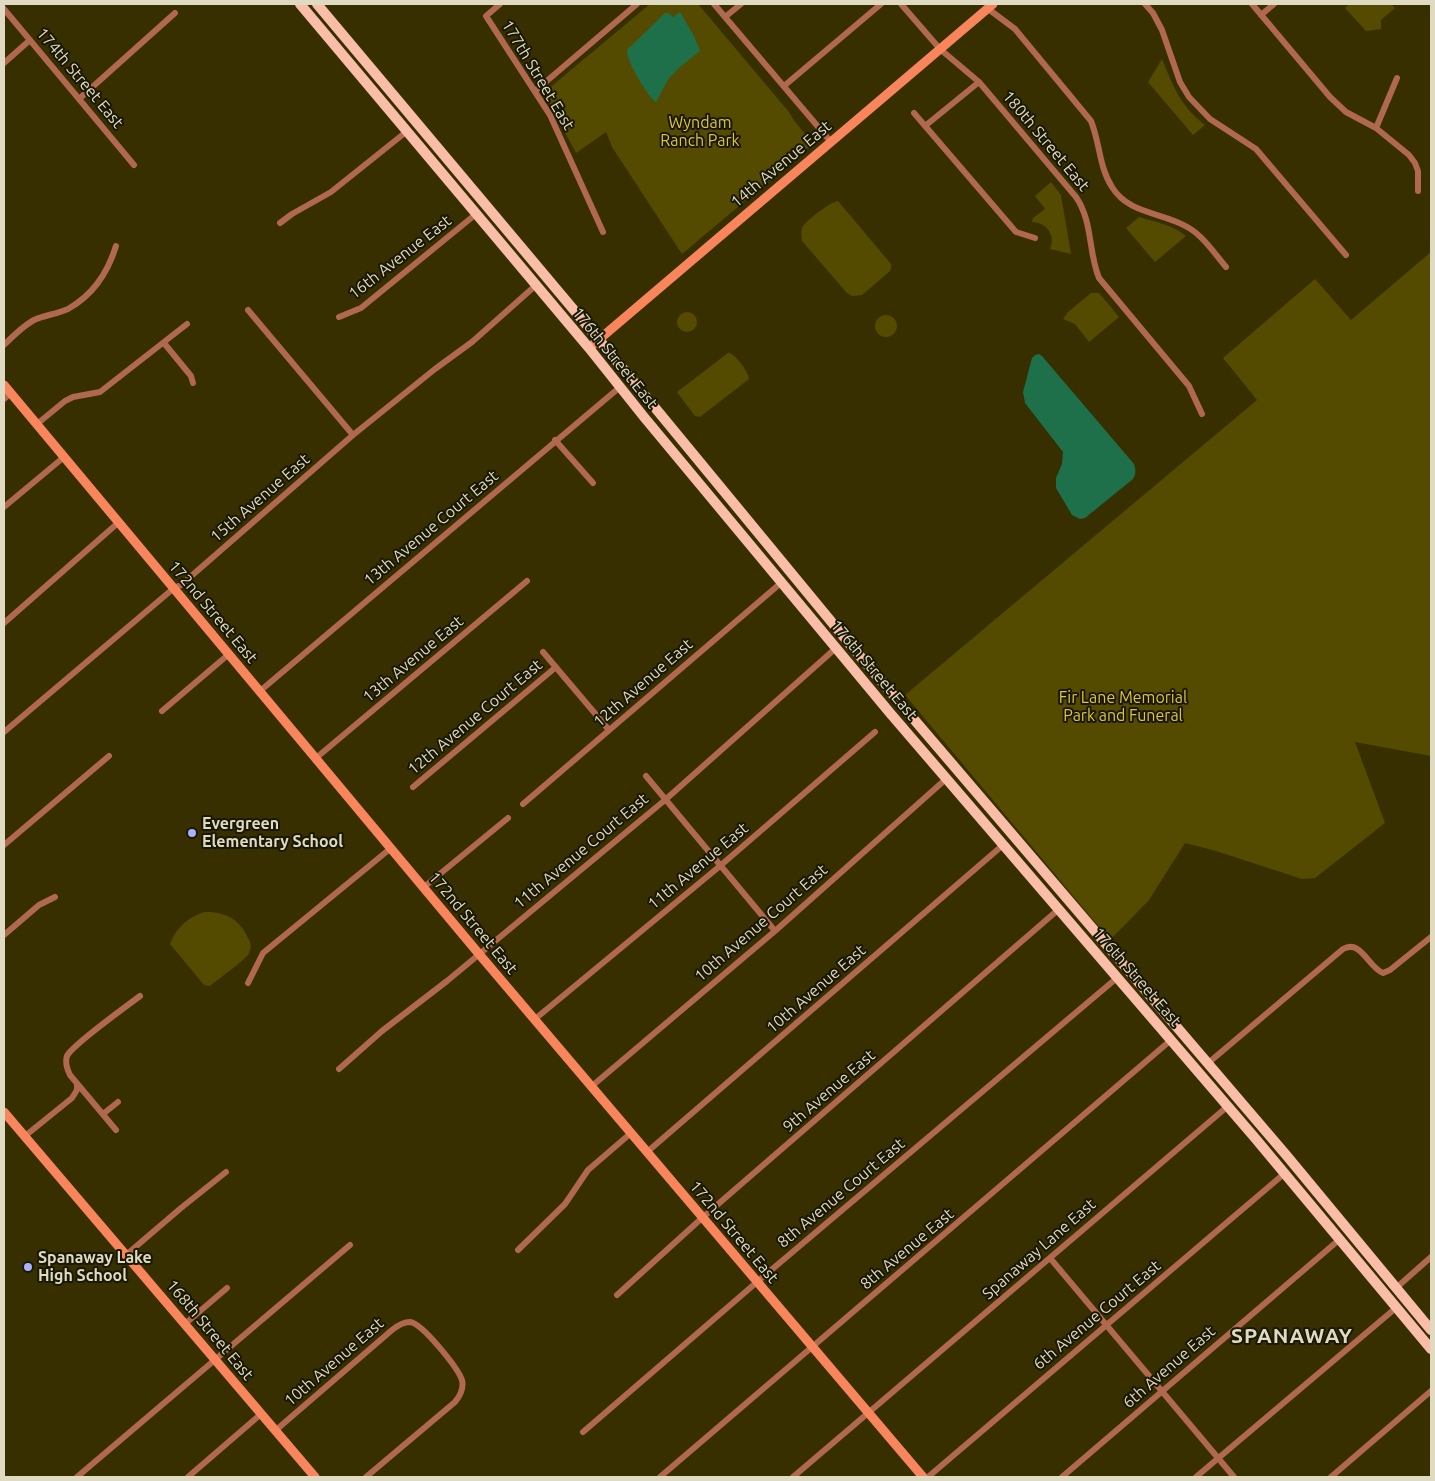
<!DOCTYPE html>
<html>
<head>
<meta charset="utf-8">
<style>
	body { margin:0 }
	#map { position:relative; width:1435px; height:1481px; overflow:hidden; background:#372f00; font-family:Ubuntu,sans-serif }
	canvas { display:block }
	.frame { position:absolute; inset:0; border:5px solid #dfdbc3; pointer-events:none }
</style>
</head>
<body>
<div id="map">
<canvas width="1435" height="1481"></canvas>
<div class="frame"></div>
</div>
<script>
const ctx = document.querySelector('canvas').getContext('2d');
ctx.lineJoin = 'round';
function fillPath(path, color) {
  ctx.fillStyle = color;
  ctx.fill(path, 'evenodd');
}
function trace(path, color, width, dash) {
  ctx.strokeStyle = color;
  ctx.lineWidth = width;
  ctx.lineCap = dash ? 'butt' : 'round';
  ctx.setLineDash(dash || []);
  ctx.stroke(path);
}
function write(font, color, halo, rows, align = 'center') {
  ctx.font = font + ' Ubuntu,sans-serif';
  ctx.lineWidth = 4;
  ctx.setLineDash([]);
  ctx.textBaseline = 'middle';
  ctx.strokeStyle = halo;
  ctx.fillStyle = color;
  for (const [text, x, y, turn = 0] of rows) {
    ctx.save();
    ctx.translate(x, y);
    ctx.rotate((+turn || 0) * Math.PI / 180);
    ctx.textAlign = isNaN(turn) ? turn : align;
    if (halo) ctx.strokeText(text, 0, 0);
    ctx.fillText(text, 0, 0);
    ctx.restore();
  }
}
fillPath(new Path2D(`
	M650 4H698L789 112 793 119 809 139V147L682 254 612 147 606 132 576 153 546 97 547 90Z
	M1349 4H1391L1395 8 1381 20V29L1366 31 1345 8Z
	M1162 59C1173 86 1181 107 1205 125L1193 135 1148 82Z
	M1051 182 1061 195 1071 254 1050 249C1056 236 1047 222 1032 222L1033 218 1045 209 1035 196Z
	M838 201 891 264V269L889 272 862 295 852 296 847 293 802 241C801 237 801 232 802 228 805 221 830 202 838 201Z
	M1139 217C1155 222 1173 225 1186 236L1155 262 1126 228Z
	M1431 252V756L1355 742 1385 823 1315 878 1302 879 1216 851 1185 843 1149 900 1110 940 905 695 1257 400 1223 358 1315 279 1351 320Z
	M1091 293H1099L1119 317 1089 342 1075 324 1063 319 1068 312Z
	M677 322a10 10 0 1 1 20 0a10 10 0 1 1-20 0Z
	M875 326a11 11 0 1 1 22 0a11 11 0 1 1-22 0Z
	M728 353C736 354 748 371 749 379L700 417 695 416 677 392Z
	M204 912C224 911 240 919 248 938 251 943 252 947 249 953 246 960 218 979 210 986L204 985 170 944C176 928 187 918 204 912Z`), '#544a00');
fillPath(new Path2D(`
	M680 12 695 38 700 51 681 66 669 78 656 102C647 96 626 60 627 50L665 13H668L673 17Z
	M1039 354 1042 356 1134 464C1136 470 1136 474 1133 479L1085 518 1080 519 1072 515 1056 488V478L1062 464 1063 452 1025 403 1023 392 1032 358 1035 355Z`), '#1e704b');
trace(new Path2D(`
	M500 4 486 16 550 115 603 232
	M714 4 831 142
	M901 4 940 49 979 82 1076 197C1093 222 1088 251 1099 278L1189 386 1202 414
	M1145 4 1153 13 1162 30 1180 82 1189 97 1210 119 1256 149 1346 255
	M1252 4 1330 97 1346 112 1376 128 1409 155 1415 163 1418 171V191
	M987 8 1015 29 1091 121C1100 143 1099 167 1112 187 1129 215 1164 212 1189 228 1204 237 1215 254 1226 267
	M4 9 134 165
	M1261 15 1274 4
	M725 17 741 4
	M4 63 30 40
	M784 86 881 4
	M535 91 637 4
	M79 99 175 13
	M914 113 1016 232 1035 238
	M925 126 979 82
	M1376 128 1397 78
	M280 223 292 214 331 192 406 132
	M248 310 353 435
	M339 317 361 308 476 214
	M164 343 191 376 193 383
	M4 345C13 336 23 326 34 320 45 315 57 314 68 309 93 295 108 272 116 246
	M4 399 11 393
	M37 424 65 401 73 397 100 392 187 324
	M555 440 593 483
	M4 507 64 457
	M4 623 119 522
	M543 652 609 730
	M260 691 620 387
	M162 711 229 654
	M4 732 174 588 181 585 353 435 435 369 472 342 535 286
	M316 758 527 581
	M646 776 775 931
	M413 787 556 667
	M523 804 782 582
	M4 845 109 756
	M424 887 508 818
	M4 935 39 905 55 897
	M248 983 263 953 391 848
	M535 1019 720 866 875 732
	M1207 1064 1343 949C1361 939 1368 967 1383 973L1390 970 1431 937
	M339 1069 382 1031 447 981 665 800 836 648
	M592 1086 775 931 946 779
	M103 1114 118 1102
	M116 1130 70 1075C67 1069 65 1062 67 1056 72 1045 127 1006 140 996
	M25 1136 72 1098 77 1090V1085
	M647 1152 1003 845
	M518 1250 565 1204 588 1170 631 1133
	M126 1255 181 1208 226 1172
	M1050 1258 1234 1477
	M1396 1288 1431 1257
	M617 1295 702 1218 1059 909
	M186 1323 227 1288
	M276 1430 392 1330C397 1326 403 1322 410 1322 422 1323 458 1368 462 1380 464 1388 460 1396 455 1402L366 1477
	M583 1432 757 1282 1118 977
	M77 1477 350 1245
	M188 1477 261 1414
	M660 1477 1171 1040
	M793 1477 1228 1106
	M928 1477 1285 1173
	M1062 1477 1340 1239
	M1196 1477 1397 1307
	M1331 1477 1431 1391`), '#b0684f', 6);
trace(new Path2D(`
	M589 348 993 4
	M4 385 479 954 923 1477
	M4 1112 315 1477`), '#f9855d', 9);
trace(new Path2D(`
	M300 4 589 348 644 417 890 713 1255 1138 1431 1349
	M317 4 605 347 853 648 1287 1156 1431 1330`), '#f9bda8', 10);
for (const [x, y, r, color] of [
	[192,833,5,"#a9b0fc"],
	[28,1267,5,"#a9b0fc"]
]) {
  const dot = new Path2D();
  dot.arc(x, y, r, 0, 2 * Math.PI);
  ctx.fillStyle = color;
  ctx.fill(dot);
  trace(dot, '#1a1705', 2);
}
write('16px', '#dfdbc3', '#1a1705', [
	["177th Street East",538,75,59],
	["174th Street East",80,78,50],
	["180th Street East",1046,141,50],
	["14th Avenue East",781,164,-40],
	["16th Avenue East",400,257,-38],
	["176th Street East",615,358,51],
	["15th Avenue East",260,498,-41],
	["13th Avenue Court East",431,528,-40],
	["172nd Street East",213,612,50],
	["13th Avenue East",413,659,-40],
	["176th Street East",874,670,50],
	["12th Avenue East",643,683,-41],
	["12th Avenue Court East",475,717,-40],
	["11th Avenue Court East",581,851,-40],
	["11th Avenue East",698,866,-40],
	["172nd Street East",473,923,50],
	["10th Avenue Court East",761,923,-41],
	["176th Street East",1137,977,49],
	["10th Avenue East",816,989,-41],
	["9th Avenue East",829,1091,-41],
	["8th Avenue Court East",841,1193,-40],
	["172nd Street East",734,1232,50],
	["8th Avenue East",907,1249,-40],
	["Spanaway Lane East",1039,1249,-41],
	["6th Avenue Court East",1097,1315,-40],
	["168th Street East",210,1330,50],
	["10th Avenue East",334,1362,-41],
	["6th Avenue East",1169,1367,-41]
]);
write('16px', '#dcc639', '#1a1705', [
	["Wyndam",700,123],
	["Ranch Park",700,141],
	["Fir Lane Memorial",1123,698],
	["Park and Funeral",1123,716]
]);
write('bold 16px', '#dfdbc3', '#1a1705', [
	["Evergreen",202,824],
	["Elementary School",202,842],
	["Spanaway Lake",38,1258],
	["High School",38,1276]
], 'left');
ctx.letterSpacing = '1px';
write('bold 21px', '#dfdbc3', '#1a1705', [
	["SPANAWAY",1292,1336]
]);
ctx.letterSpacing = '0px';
</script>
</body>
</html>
